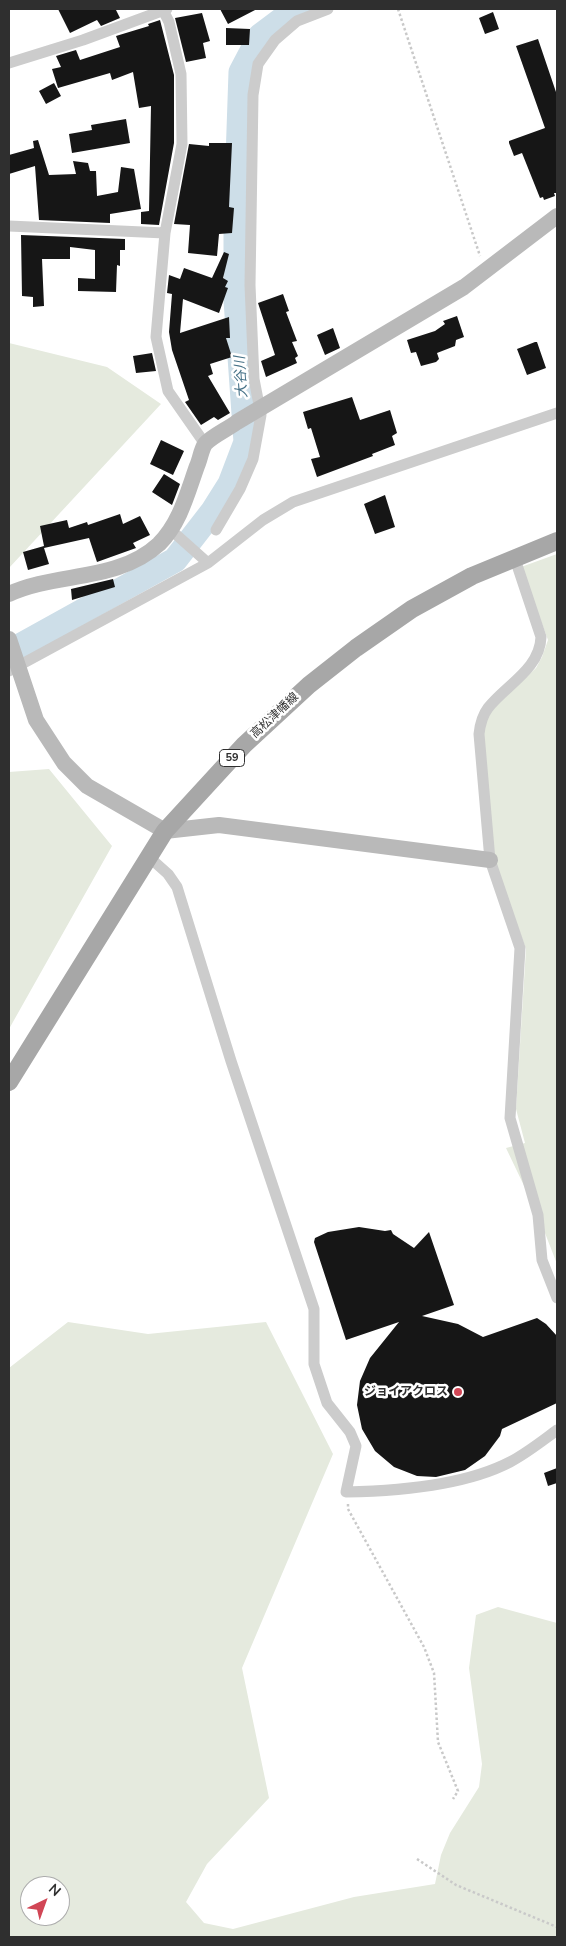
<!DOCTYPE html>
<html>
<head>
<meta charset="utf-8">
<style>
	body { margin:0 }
	#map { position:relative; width:566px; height:1946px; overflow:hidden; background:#fff; font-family:"Nunito Sans",sans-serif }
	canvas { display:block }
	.frame { position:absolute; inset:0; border:10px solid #2f2f2f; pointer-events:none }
	.north { position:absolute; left:20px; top:1876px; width:50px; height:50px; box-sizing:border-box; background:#fff; border:1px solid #acacac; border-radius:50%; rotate:42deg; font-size:14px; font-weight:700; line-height:20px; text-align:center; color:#2f2f2f }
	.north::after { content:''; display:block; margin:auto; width:18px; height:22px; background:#d14655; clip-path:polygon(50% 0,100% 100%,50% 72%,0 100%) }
</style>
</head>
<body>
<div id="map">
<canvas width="566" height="1946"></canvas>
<div class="frame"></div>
<div class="north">N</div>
</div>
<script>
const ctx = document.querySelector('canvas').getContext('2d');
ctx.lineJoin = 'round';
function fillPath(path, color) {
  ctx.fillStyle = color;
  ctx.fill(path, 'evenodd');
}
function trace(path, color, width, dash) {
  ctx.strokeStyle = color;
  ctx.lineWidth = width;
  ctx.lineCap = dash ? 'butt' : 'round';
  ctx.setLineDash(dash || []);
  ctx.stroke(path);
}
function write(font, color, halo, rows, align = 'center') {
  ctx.font = font + ' "Nunito Sans","Noto Sans JP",sans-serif';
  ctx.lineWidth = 5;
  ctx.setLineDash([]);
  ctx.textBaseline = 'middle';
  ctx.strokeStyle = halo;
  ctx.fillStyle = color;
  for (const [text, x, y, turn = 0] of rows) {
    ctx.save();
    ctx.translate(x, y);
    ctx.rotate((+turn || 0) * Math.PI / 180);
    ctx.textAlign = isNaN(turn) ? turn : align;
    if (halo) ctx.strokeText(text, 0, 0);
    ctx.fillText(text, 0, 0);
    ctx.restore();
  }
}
fillPath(new Path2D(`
	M9 343 107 367 161 404 9 568Z
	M557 554V1264L538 1215 506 1148 525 1143 516 1109 526 949 497 870 488 814 482 732 490 711 536 668 542 657 548 640 521 567Z
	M49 769 112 846 9 1029V772Z
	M68 1322 148 1334 266 1322 333 1454 242 1668 269 1798 207 1864 186 1902 204 1923 233 1929 354 1897 435 1884 441 1855 450 1833 479 1787 482 1764 469 1668 476 1615 498 1607 557 1623V1937H9V1368ZM30 1886H60V1916H30Z`), '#e5eade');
trace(new Path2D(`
	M9 652 175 560 213 511 230 484 246 442 236 300V217L241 72 260 36 292 12 299 9`), '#cddee8', 25);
fillPath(new Path2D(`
	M58 9H119L116 10 120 18 101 26 97 20 70 33Z
	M220 9H257L228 24Z
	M493 12 499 29 485 34 479 18Z
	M202 13 210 41 203 43 206 58 186 62 175 18Z
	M160 20 174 75V143L159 225 141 224V212L149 211 151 106 139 108 133 72 112 80 110 73 58 88 52 69 61 67 56 56 76 50 80 60 120 47 116 36 149 26 148 24Z
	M226 28 250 29 249 45H226Z
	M538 39 557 95V193H554L555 196 544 200 543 197 540 198 522 153 514 156 509 143V141L545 128 516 46Z
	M54 83 61 96 46 104 39 91Z
	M126 119 130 143 72 153 69 134 92 130 91 125Z
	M38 140 49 175 76 174 73 161 88 163 90 171H96L97 196 118 192 121 167 134 169 141 209 110 214V223L39 220 35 166 9 174V155L34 148 33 141Z
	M209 143H232L229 207 234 208 232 233 219 234 217 256 188 253 190 225 174 224 189 144 209 146Z
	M21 235 125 239V250H120V266L117 265 116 292 78 291V278L95 279V250L70 247V259H42L44 306 33 307V297L22 296Z
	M224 252 229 254 223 278 228 281 225 287 228 288 219 313 183 299 180 333 229 317 230 338H226L232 357 210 364 213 374 208 376 230 413 218 420 214 417 201 425 185 402 189 400 172 350 169 332 172 294 167 293 169 275 180 279 184 268 212 278Z
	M283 294 289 311 286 312 297 341 292 342 298 356 295 358 297 363 266 377 261 361 275 355 258 303Z
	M457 316 464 337 456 340 455 346 437 353 439 359 436 362 421 366 416 352 411 353 407 340 435 331 445 324 443 321Z
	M333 328 340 348 325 355 317 335Z
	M535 342H537L546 368 527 375 517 349Z
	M152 353 156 371 136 373 133 356Z
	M352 397 360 420 390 410 397 433 392 436 395 445 372 454 373 456 317 477 311 459 320 457 311 428 308 429 303 412Z
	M161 440 184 451 173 475 150 464Z
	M164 474 180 484 172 505 152 492Z
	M385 495 395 527 375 534 364 504Z
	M120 514 123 524 140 516 150 535 133 543 136 548 97 562 89 538 44 548 49 564 28 570 23 552 44 546 40 526 67 520 69 528 87 522 88 525Z
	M113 579 115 587 72 600 71 589Z
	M359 1227 385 1231 391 1230 393 1234 414 1248 429 1232 454 1305 422 1316 458 1324 483 1337 537 1318 546 1324 557 1336V1403L502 1429 500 1436 485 1456 465 1470 436 1477 417 1476 394 1467 375 1451 362 1429 357 1405 360 1381 370 1358 399 1322 346 1340 314 1242 315 1238 328 1232Z
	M557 1468V1483L548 1486 544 1473Z`), '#161616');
trace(new Path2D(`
	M398 9 480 256
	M348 1504V1509L424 1647 434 1673 438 1742 458 1791 453 1799
	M417 1859 456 1885 557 1927`), '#c9c9c9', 2.5, [2.5, 2.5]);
trace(new Path2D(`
	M163 10 169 22 181 74 182 144 165 233 156 337 168 391 205 444
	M9 63 83 40 167 9
	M9 226 165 233
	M171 530 208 563 263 520 293 502 557 413
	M216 530 240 489 253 459 261 415 254 379 250 285 253 95 258 64 275 40 297 21 328 9
	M515 559 541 637C540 669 506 685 488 708 482 716 480 725 479 734L490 860 520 948 510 1118 538 1215 542 1260 557 1298
	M9 671 208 563
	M149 857 168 874 177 887 231 1061 314 1309V1364L327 1403 350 1432 356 1446 346 1492C397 1491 464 1486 510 1462 527 1453 542 1441 557 1430`), '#ccc', 11);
trace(new Path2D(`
	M9 594C56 572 118 582 159 544 180 523 187 494 197 466 200 460 201 450 205 444 212 436 228 429 237 422L464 287 557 216
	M9 639 36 720 64 763 87 786 165 831 219 825 490 860`), '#b9b9b9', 16);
trace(new Path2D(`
	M9 1082 165 831 244 745 309 685 356 648 412 609 472 576 557 541`), '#a7a7a7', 18);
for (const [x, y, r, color] of [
	[458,1392,5,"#d14655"]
]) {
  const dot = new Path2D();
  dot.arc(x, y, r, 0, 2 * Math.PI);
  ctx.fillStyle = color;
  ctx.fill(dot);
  trace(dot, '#fff', 2);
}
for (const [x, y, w] of [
	[232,758,25]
]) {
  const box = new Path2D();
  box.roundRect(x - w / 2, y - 8.5, w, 17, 4);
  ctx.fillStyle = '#fff';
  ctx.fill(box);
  trace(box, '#2f2f2f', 1);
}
write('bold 11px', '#2f2f2f', null, [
	["59",232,758]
]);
write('12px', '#2f2f2f', '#fff', [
	["高松津幡線",275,716,-43]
]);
write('bold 12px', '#2f2f2f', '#fff', [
	["ジョイアクロス",448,1392]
], 'right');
write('italic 14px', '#467187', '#fff', [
	["大谷川",242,377,-94]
]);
</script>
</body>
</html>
